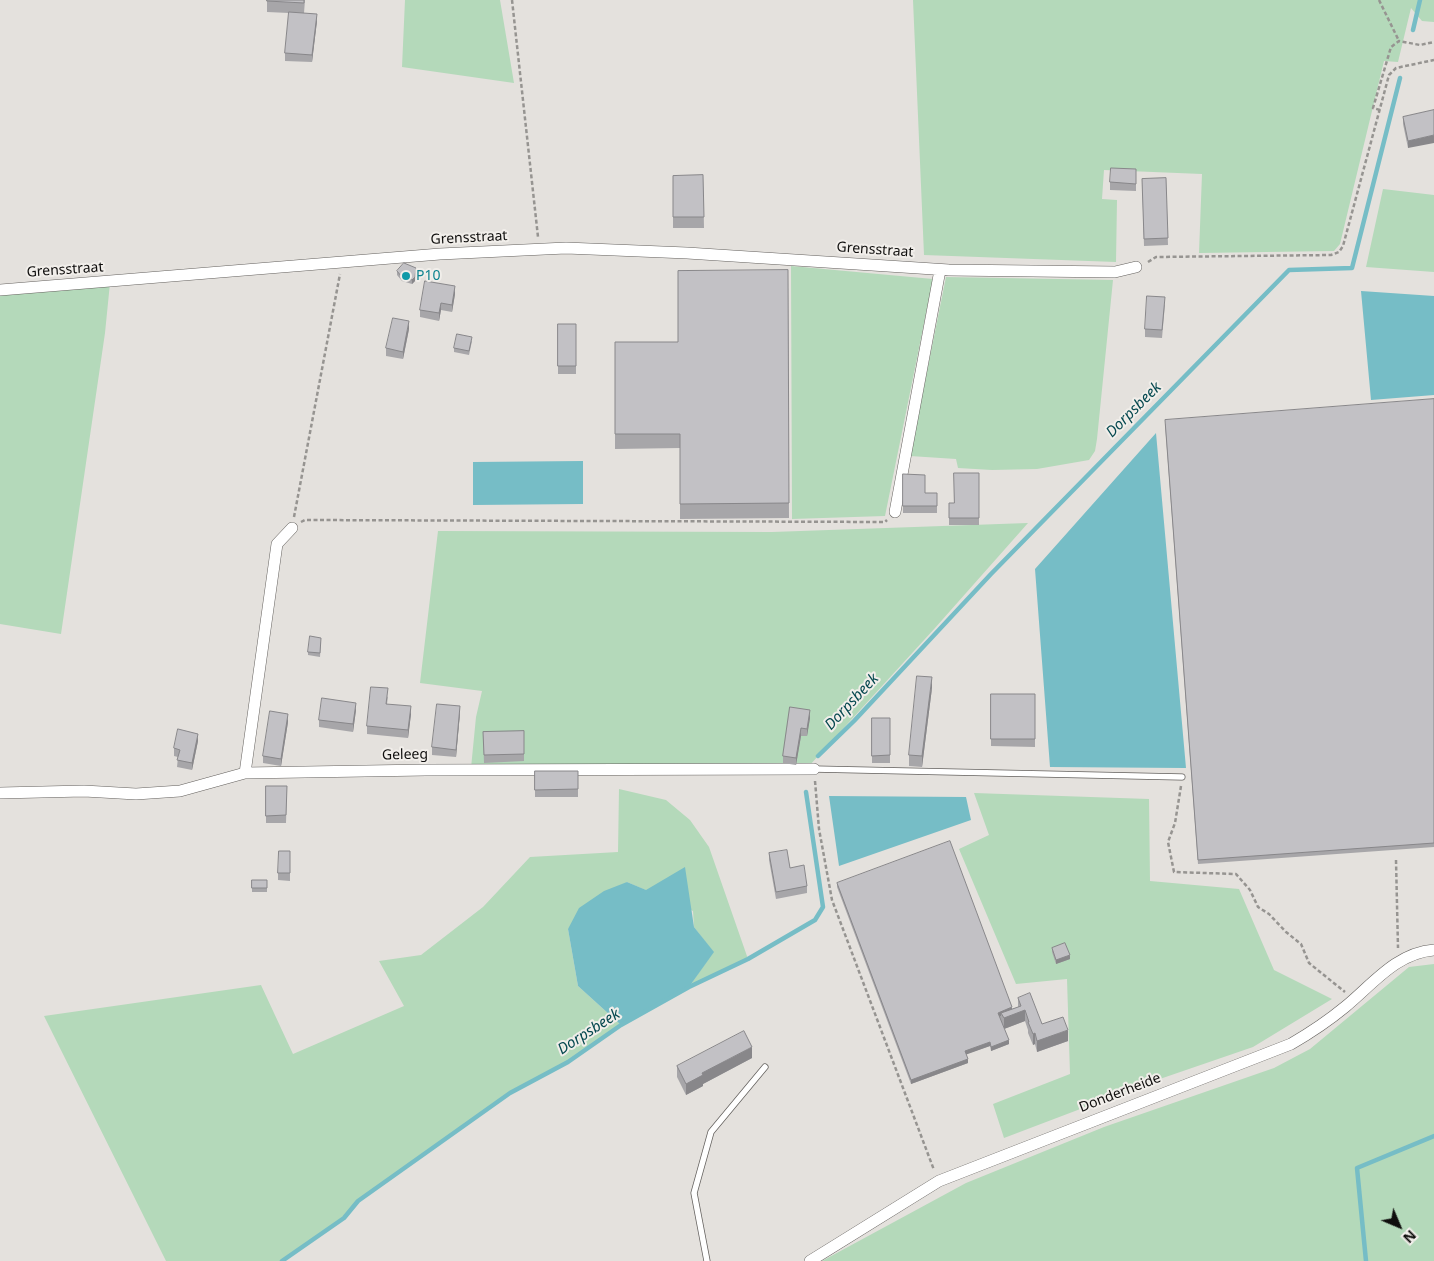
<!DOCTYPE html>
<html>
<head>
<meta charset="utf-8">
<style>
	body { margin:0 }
	#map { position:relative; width:1434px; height:1261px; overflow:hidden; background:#e4e1dd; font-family:"Noto Sans",sans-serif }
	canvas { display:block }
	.north { position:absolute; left:1374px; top:1201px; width:50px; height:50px; -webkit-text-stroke:4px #f1eeea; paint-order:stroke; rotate:135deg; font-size:14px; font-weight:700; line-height:20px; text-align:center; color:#0f0e0d }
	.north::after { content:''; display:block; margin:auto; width:18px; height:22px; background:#0f0e0d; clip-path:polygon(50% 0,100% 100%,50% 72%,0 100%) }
</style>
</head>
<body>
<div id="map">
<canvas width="1434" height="1261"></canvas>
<div class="north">N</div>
</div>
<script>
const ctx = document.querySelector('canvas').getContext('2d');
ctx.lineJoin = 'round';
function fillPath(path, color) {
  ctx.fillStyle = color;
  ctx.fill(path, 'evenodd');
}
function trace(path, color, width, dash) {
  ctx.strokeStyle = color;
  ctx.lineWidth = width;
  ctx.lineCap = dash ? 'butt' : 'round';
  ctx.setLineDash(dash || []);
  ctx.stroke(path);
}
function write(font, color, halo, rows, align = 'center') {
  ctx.font = font + ' "Noto Sans",sans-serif';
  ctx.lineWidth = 4;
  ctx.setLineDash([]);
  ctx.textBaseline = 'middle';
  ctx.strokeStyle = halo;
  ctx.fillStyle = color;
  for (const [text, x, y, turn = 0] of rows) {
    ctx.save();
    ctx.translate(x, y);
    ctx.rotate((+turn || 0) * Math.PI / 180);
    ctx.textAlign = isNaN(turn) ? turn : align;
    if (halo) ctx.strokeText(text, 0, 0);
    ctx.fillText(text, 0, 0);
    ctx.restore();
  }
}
fillPath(new Path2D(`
	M405 0H500L514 83 402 67Z
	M913 0H1434V22L1422 21 1411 8 1398 62 1384 61 1340 244 1334 251 1199 253 1202 174 1104 170 1102 199 1117 200 1116 262 924 255Z
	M1383 189 1434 195V272L1366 267Z
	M791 266 933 279 885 516 792 519Z
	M946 277 1113 280 1097 439 1095 451 1089 460 1037 469 992 470 958 468 956 459 910 456Z
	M110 283 105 333 61 634 0 624V292Z
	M1028 523 935 628 809 766 471 768 476 717 482 691 420 683 438 531 772 532Z
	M619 789 666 800 690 820 709 847 748 959 689 987 713 952 694 927 693 911 627 882 568 929 578 986 621 1025 568 1062 510 1093 358 1201 344 1218 282 1261H166L44 1016 261 985 293 1054 404 1006 379 961 421 955 483 907 530 857 618 852Z
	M974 793 1149 799 1150 881 1239 889 1274 970 1332 999 1253 1047 1154 1081 1004 1138 993 1104 1070 1074 1067 979 1016 984 959 849 989 835Z
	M1434 964V1261H822L966 1183 1104 1127 1274 1068 1310 1049 1409 967Z`), '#b4d9ba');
fillPath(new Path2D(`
	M1361 291 1434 296V395L1371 400Z
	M1156 433 1186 768 1050 767 1035 569Z
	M583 461V504L473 505V462Z
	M829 796 966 797 971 820 839 866Z
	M685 867 694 927 714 952 689 987 621 1025 578 986 568 929 579 908 604 891 627 882 646 890Z`), '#76bdc6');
trace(new Path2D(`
	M1413 30 1420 0
	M818 756 854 721 991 574 1289 270 1352 268 1400 78
	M282 1261 344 1218 358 1201 510 1093 568 1062 621 1025 689 987 748 959 815 920 823 907 806 792
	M1366 1261 1357 1168 1434 1136`), '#76bdc6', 4.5);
const service = new Path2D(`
	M814 769 1182 777
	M707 1261 694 1193 711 1132 765 1067`);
const minor = new Path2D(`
	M0 290 440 254 566 248 687 253 949 270 1115 272 1136 267
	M895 512 940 270
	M245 773 277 544 292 528
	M0 793 84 791 136 794 180 791 245 773 426 770 814 769
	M810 1261 939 1181 1291 1044C1310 1033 1328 1021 1345 1007 1373 984 1396 953 1434 950`);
trace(service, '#64615e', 7);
trace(minor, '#64615e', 12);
trace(new Path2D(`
	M512 0 538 237
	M1379 0 1399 41
	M1380 110 1373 108 1391 47 1399 41 1420 45 1434 42
	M1148 262 1156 257 1331 255 1339 252 1343 246 1389 75 1396 68 1434 60
	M294 517 340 274
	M301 522 305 520 885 522 887 520
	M815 781 819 829 832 900 934 1170
	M1181 786 1175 823 1168 842 1174 872 1236 874 1250 890 1258 907 1269 914 1286 932 1301 944 1309 963 1345 992
	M1396 860 1398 948`), '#969491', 2.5, [4, 2.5]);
trace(service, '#fff', 5.5);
trace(minor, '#fff', 11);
fillPath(new Path2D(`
	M267 0H305L304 13 317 21 312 62 285 61V53L289 13 267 12Z
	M1434 110 1408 148 1403 124V117Z
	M703 175 704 228H673V176Z
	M1136 176V191L1110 190V182Z
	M1166 178 1168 245 1144 246 1142 179Z
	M788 270 789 518 680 519V448L615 449V342H678Z
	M397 271 415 281 412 284 402 281 397 275Z
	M455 294 452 312 441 310 439 321 420 317V310Z
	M1165 304 1162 338 1145 337V329Z
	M558 324H576V374H558Z
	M409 329 403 359 386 356V348Z
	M472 341 469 355 454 352V348Z
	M1434 399V847L1198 864 1165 424Z
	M979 473V525H949V503H954Z
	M903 474 925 493H937V513H903Z
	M321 641 320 657 308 655V652Z
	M932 688 922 767 909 766V755Z
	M991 694H1035V747L991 746Z
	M388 696 387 704 411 714 408 738 367 734V726Z
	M790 707 810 718 807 736H801L796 765 783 763V756Z
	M356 710 353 732 319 727V720Z
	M460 713 456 757 432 755V747Z
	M872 718H890V763H872Z
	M288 722 281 766 263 763V756Z
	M524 731V761L484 763 483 732Z
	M198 741 192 770 177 767 178 757 174 756V748Z
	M535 771H578V797H535Z
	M266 786H287L286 823H266Z
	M290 851V881L278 880V873Z
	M769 853 790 868 807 886V893L776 899 769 860Z
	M252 880H267V892H252Z
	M837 883 1012 1009 1018 1007V998L1042 1024 1068 1041 1037 1052 1035 1044 1033 1045 1028 1033V1030L1025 1021 1004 1029 1009 1044 991 1051 990 1046 966 1054 968 1063 911 1084 837 887Z
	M1052 948 1070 959 1056 964 1052 952Z
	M752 1058 703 1084V1086L686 1095 677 1077V1066Z`), '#a7a6a9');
fillPath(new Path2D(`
	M317 14V21L312 62V55Z
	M1434 135V143L1408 148V141Z
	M416 268 415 281 412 284V280Z
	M455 286V294L452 312V305Z
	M441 303V310L439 321V313Z
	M409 321V329L403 359V352Z
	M932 677V688L922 767V756Z
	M356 703V710L353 732V724Z
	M411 706V714L408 738V730Z
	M460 706V713L456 757V750Z
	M810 710V718L807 736V729Z
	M288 714V722L281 766V759Z
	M801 728V736L796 765V758Z
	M198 734V741L192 770V763Z
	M1070 955V959L1056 964V960Z
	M1012 1007V1011L1001 1013V1016L998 1017V1013Z
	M1025 1010V1021L1004 1029V1018Z
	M1068 1030V1041L1037 1052V1041Z
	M1035 1033V1044L1033 1045V1034Z
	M1009 1040V1044L991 1051V1047Z
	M990 1042V1046L965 1055V1051Z
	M752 1047V1058L703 1084V1086L686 1095V1084L702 1073Z
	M968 1059V1063L911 1084V1080Z`), '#88878a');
const building = new Path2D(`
	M267 0H304V3L267 1Z
	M289 12 317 14 312 55 285 53Z
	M1434 110V135L1408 141 1403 117Z
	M1111 168 1136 169V184L1110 182Z
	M703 175 704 217H673V176Z
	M1166 178 1168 238 1144 239 1142 179Z
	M404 263 416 268 415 277 412 280 402 277 397 271Z
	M788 270 789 503 680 504V434H615V342H678V271Z
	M425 281 455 286 452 305 441 303 439 313 420 310Z
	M1147 296 1165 297 1162 330 1145 329Z
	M393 318 409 321 403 352 386 348Z
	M558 324H576V366H558Z
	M457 334 472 337 469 351 454 348Z
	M1434 399V843L1198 860 1165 420Z
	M954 473H979V518H949V503H954Z
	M903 474 925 475V493H937V506H903Z
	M310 636 321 638 320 653 308 652Z
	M917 676 932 677 922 756 909 755Z
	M371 687 388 688 386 704 411 706 408 730 367 726Z
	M991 694H1035V739H991Z
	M322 698 356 703 353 724 319 720Z
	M437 704 460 706 456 750 432 747Z
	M790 707 810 710 807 729 801 728 796 758 783 756Z
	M270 711 288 714 281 759 263 756Z
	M872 718H890V755L872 756Z
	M178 729 198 734 192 763 177 760 180 750 174 748Z
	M524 731V754L484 755 483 732Z
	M535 771H578V789L535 790Z
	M266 786H287L286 815 266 816Z
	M950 841 1012 1007 998 1013 1009 1040 991 1047 990 1042 965 1051 968 1059 911 1080 837 883Z
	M787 850 790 868 804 865 807 886 776 892 769 853Z
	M279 851H290V873H278Z
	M252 880H267V888H252Z
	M1065 943 1070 955 1056 960 1052 948Z
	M1030 993 1042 1024 1063 1017 1068 1030 1037 1041 1035 1033 1033 1034 1028 1022H1029L1025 1010 1004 1018 1001 1013 1021 1006 1018 998Z
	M744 1031 752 1047 702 1073 703 1075 686 1084 677 1066Z`);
fillPath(building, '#c2c1c5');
trace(building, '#88878a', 1);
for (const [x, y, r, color] of [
	[406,276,5,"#0f9aa8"]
]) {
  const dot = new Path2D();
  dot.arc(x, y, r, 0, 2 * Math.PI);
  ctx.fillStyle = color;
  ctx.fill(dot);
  trace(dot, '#f1eeea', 2);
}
write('14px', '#0f0e0d', '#f1eeea', [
	["Grensstraat",469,238,-3],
	["Grensstraat",875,250,4],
	["Grensstraat",65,270,-4],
	["Geleeg",405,755,-1],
	["Donderheide",1120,1093,-21]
]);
write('14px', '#0d838f', '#f1eeea', [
	["P10",416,276]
], 'left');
write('italic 15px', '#05484f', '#f1eeea', [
	["Dorpsbeek",1134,410,-45],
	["Dorpsbeek",852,702,-47],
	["Dorpsbeek",589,1032,-33]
]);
</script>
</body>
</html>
